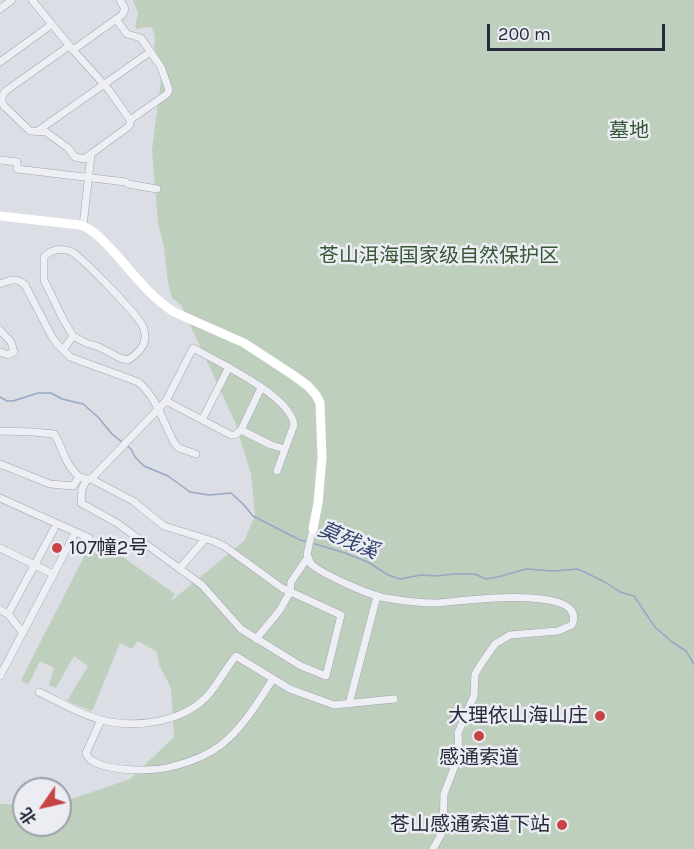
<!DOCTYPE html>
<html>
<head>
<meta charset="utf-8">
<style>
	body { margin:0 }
	#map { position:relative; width:694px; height:849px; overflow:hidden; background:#dcdee5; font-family:Karla,"Noto Sans SC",sans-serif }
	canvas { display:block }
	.north { position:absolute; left:12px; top:777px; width:60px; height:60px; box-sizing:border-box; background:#ebedf3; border:2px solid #9c9fa9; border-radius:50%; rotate:236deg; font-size:16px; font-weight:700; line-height:24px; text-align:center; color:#262b3b }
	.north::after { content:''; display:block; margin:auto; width:21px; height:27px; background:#c74445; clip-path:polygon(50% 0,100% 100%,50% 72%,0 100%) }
	.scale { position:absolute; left:487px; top:24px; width:178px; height:27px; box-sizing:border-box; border:3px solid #262b3b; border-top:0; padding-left:8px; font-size:18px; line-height:21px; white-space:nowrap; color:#262b3b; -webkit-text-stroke:4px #ebedf3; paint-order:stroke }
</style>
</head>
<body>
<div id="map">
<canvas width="694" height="849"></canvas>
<div class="north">北</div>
<div class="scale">200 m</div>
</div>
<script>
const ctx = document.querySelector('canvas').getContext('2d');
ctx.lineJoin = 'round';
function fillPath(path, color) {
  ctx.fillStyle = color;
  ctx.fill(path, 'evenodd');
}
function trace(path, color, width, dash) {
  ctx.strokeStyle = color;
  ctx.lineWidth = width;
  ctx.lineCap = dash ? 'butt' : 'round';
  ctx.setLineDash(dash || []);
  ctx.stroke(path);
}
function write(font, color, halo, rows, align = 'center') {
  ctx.font = font + ' Karla,"Noto Sans SC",sans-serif';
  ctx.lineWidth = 5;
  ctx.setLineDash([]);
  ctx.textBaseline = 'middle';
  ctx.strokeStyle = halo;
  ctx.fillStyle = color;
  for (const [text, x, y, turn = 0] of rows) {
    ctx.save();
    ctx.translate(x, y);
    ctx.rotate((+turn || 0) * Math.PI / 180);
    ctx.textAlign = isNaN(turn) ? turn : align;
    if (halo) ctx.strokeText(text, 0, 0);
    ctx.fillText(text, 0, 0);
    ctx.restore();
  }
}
fillPath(new Path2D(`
	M133 0H694V849H0V804L24 805V825H60V803L130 779 174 737 171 688 159 665 157 652 138 641 132 649 120 643 92 711 67 701 88 666 74 656 56 688 49 685 54 668 40 661 28 685 21 680 92 541 113 550 175 594 170 602 244 541 255 516 251 474 235 422 181 305 172 298 168 283 164 247 158 223 152 150 163 65 154 48 155 36 152 28 148 27 137 29 135 26 138 13Z`), '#bfcfbd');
trace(new Path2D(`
	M0 397 7 401H13L38 393H51L62 399 83 404 98 417 112 434 123 443
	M127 446 131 449 135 457 144 466 168 476 190 492 209 495 231 493 243 504 253 516 300 540 307 542
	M312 543 345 553 368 562 388 575 400 579 421 575 436 576 453 574H475L486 579 498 577 526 569 554 571 578 569 605 582 620 592 634 596 655 627 672 642 686 651 694 664`), '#97a7c4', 1.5);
const street = new Path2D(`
	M32 0 73 50 109 90 130 120V124L128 127 84 159 75 157 68 148 46 132 30 131 4 106C0 100 2 94 7 90L69 46
	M0 9 12 0
	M116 19 127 34 141 38 161 67 169 90 167 94 130 120
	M73 50 122 15 125 9 120 0
	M0 62 51 25
	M39 130 150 52
	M0 160 17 162V169L126 182 128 184 157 189
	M83 226 91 155
	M0 284C10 280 17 277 25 285L52 337 57 344 70 357 138 382C157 397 163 423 175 444L179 448 196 454
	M0 330 11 342 14 352 8 355 0 352
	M63 350 73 336 86 343 99 347 120 358 128 360C136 355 144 348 145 338 145 335 144 328 142 325 136 313 80 255 70 251 60 248 52 249 44 257V280L63 319 73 336
	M261 388 241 430 271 445 285 449
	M166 401 231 435H235L241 430
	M202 420 229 367
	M0 431 33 432 54 434C59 441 61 449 65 457 68 465 73 471 79 477L73 486 50 484 0 464
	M79 477 87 479H91L166 401 193 348C218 362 291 396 294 425L277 471
	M87 479 82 489 81 503 117 523 202 585 241 629 301 666 326 676 341 615 282 588 224 546 213 541 164 526 133 501 91 479
	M0 498 89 538
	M313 529 307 554 311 564C322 574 371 596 386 598 403 601 420 603 437 603 455 602 590 582 572 625L558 631 510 635 495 644 481 664 475 674 474 696 458 733 459 755 444 794 443 831 433 849
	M0 548 53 574
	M180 568 205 539
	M0 610 8 614 23 633
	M8 614 54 529
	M256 639 280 610 290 592 291 582 308 557
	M0 676 73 537
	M39 692C59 701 80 715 102 720 136 729 185 722 209 694 219 682 226 668 236 656L290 689 334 705 394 699
	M349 704 377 596
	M101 720 86 753C87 755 89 759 91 760 109 772 154 772 174 766 190 762 208 755 221 745 243 728 258 702 273 679`);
trace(street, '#a2a5af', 8);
trace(street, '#eeeff4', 7);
trace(new Path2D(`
	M0 216 80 225C94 229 103 241 113 251 132 272 150 297 174 312L244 343 293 375 308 386 316 395 320 403 322 458 318 503 313 529`), '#fff', 9);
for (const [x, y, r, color] of [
	[57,548,6,"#c74445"],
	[600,716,6,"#c74445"],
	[479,736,6,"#c74445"],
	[562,825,6,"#c74445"]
]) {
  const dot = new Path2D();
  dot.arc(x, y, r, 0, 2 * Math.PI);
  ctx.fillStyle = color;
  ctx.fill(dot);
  trace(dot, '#ebedf3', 2);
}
write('20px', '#365634', '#ebedf3', [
	["墓地",629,131],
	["苍山洱海国家级自然保护区",439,256]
]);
write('20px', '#262b3b', '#ebedf3', [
	["107幢2号",69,548,"left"],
	["大理依山海山庄",588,716],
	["感通索道",479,758,"center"],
	["苍山感通索道下站",550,825]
], 'right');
write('italic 21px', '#32446c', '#ebedf3', [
	["莫残溪",348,541,23]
]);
</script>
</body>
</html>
